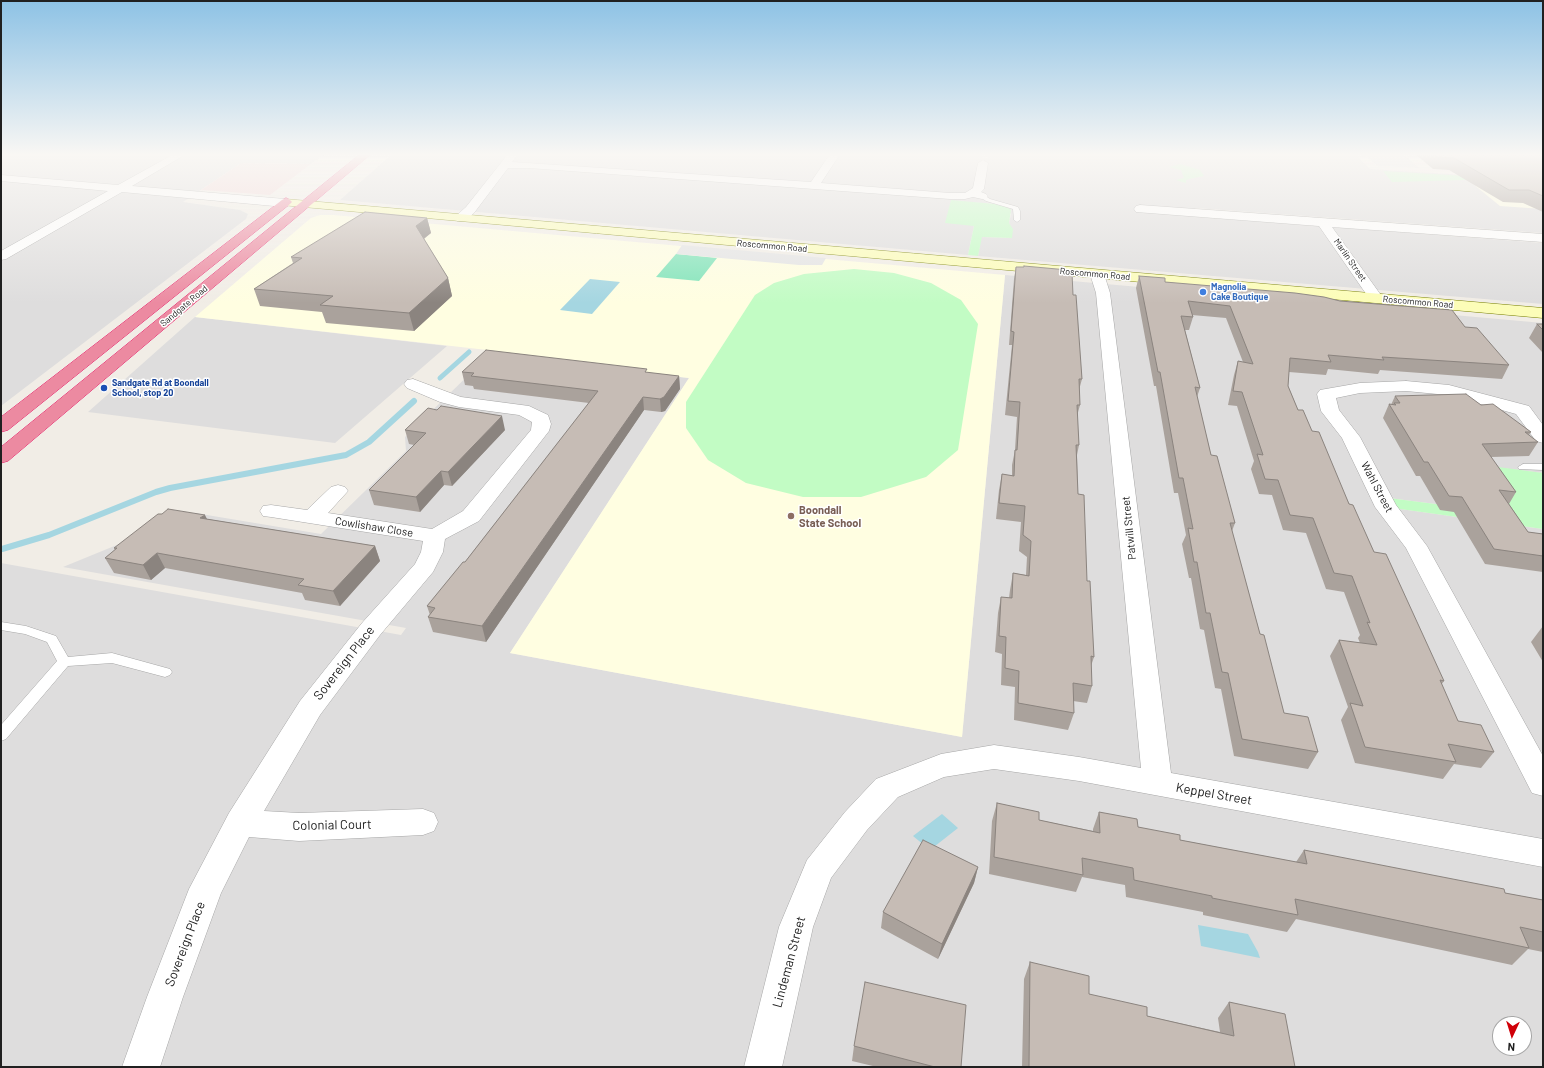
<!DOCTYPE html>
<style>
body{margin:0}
#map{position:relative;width:1544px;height:1068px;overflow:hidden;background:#f1ede6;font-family:Barlow,sans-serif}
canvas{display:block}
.frame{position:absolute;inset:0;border:2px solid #202020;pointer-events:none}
.north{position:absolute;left:1492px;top:1016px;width:40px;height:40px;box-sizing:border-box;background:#fff;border:1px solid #a6a6a6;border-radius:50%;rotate:184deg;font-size:11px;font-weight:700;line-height:16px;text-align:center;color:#202020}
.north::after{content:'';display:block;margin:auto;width:14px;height:18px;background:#d00009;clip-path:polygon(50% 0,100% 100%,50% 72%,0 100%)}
</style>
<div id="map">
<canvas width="1544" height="1068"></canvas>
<div class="frame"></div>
<div class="north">N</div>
</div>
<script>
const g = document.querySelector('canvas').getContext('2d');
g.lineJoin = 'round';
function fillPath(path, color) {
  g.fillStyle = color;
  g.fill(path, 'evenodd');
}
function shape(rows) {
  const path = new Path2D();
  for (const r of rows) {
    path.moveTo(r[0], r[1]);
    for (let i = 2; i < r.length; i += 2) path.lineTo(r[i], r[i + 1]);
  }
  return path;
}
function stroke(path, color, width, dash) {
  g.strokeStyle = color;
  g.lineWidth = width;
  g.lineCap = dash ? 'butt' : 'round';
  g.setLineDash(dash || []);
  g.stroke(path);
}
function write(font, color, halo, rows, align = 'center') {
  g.font = font + ' Barlow,sans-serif';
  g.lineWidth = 3;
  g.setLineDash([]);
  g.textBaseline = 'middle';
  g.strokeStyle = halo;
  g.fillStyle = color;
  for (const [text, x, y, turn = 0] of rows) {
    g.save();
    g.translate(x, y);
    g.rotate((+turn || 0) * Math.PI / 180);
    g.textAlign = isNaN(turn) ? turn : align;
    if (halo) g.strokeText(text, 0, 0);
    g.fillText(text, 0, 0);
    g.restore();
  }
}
fillPath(shape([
 [1,154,325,154,311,164,241,163,183,202,240,210,248,214,246,219,1,406],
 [392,154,982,154,982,157,987,158,988,154,1355,154,1370,169,1543,180,1543,233,1195,208,1199,217,1543,243,1543,304,978,256,981,237,1012,238,1009,223,1011,214,1000,204,995,204,951,201,974,226,968,255,340,200],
 [1005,275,1543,323,1543,473,1468,464,1498,512,1381,497,1386,507,1543,529,1543,1067,1,1067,1,563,401,635,406,628,63,567,195,513,321,534,406,451,405,437,485,359,492,356,689,378,510,653,962,737],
 [1500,1024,1524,1024,1524,1048,1500,1048],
 [195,317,447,346,335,443,88,412]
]), '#dedddd');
fillPath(shape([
 [241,163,311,164,270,195,201,190]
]), '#f2d5d5');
fillPath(shape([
 [1473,184,1543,209,1500,206],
 [320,215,333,215,1005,275,962,737,510,653,689,378,492,356,496,351,195,317,311,218]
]), '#fffee1');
fillPath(shape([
 [1180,164,1200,170,1204,176,1189,179,1186,180,1186,183,1176,180,1184,178,1181,170,1169,167],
 [1383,171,1500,178,1500,179,1392,182],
 [951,200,995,204,1007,207,1011,210,1009,223,1013,229,1012,238,982,237,978,256,968,255,974,226,945,223],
 [854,269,894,273,931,283,961,300,978,324,958,450,926,477,861,497,803,497,746,483,708,460,686,428,686,402,755,295,774,283,804,274],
 [1468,463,1543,473,1543,529,1386,507,1381,497,1497,512]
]), '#c2fcc4');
fillPath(shape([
 [676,254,717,258,699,281,656,277]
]), '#81e4b9');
fillPath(shape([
 [1363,154,1403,154,1419,168,1378,166],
 [682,245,826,258,822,265,799,265,676,254]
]), '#e4e4e4');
fillPath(shape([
 [590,279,620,282,592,314,560,310],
 [942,814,958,828,930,850,913,836],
 [1198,925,1248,934,1258,952,1260,958,1201,946]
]), '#a5d6e1');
stroke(shape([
 [440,378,469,352]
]), '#a5d6e1', 5);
stroke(shape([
 [2,549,49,535,156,492,170,488,346,455,369,442,414,401]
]), '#a5d6e1', 6);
const lane = shape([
 [980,195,984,195,990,199,1018,207,1020,211,1020,220,1017,222,1014,220,1013,209,986,201,980,197,980,195],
 [1523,464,1543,464,1543,470,1519,469,1518,467,1523,464],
 [1,622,26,626,56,636,68,657,112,653,170,669,172,672,170,675,165,677,112,663,68,666,6,739,1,741,1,725,57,661,47,642,25,634,1,630,1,622]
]);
const street = shape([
 [174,154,186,154,132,186,285,199,289,201,291,203,289,205,285,207,122,192,6,259,1,260,1,251,108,191,1,181,1,175,118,185,174,154],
 [508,154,518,154,512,162,811,182,830,154,840,154,821,183,950,193,965,193,973,188,978,163,983,160,988,163,984,189,981,192,986,194,988,196,986,198,982,199,973,197,965,199,950,199,529,168,508,168,474,213,465,221,457,221,455,218,457,215,466,207,508,154],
 [1140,205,1543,234,1543,242,1332,227,1383,298,1381,301,1376,302,1371,301,1319,226,1136,212,1134,209,1136,206,1140,205],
 [1097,270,1102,271,1104,274,1110,293,1171,773,1543,839,1543,867,1079,781,994,769,944,777,898,797,867,830,831,878,813,927,782,1067,744,1067,779,927,807,860,845,812,876,779,941,754,994,745,1079,757,1141,768,1096,293,1090,274,1092,271,1097,270],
 [413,379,461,397,529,406,548,415,551,424,549,431,479,521,445,539,443,552,433,572,380,635,320,715,264,811,299,813,423,809,434,813,438,822,434,831,423,835,299,841,249,837,221,893,183,997,160,1067,122,1067,147,997,189,889,229,813,300,701,362,623,415,564,421,552,423,541,271,517,263,516,260,511,263,506,271,505,307,510,331,487,338,485,345,487,348,491,328,513,432,529,463,511,531,430,532,422,519,415,459,407,440,402,407,388,404,384,407,380,413,379],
 [1406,381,1449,385,1529,406,1543,425,1543,443,1536,441,1516,414,1448,395,1406,391,1360,393,1336,398,1339,410,1360,437,1396,505,1427,546,1543,756,1543,796,1532,793,1406,548,1375,507,1342,438,1321,411,1317,394,1320,390,1360,383,1406,381]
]);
const secondary = shape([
 [285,199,1543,308,1543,318,281,205,279,203,281,201,285,199]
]);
const highway = shape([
 [360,154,371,154,8,461,1,463,1,447,360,154],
 [286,198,290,200,292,202,290,204,8,430,1,432,1,417,282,200,286,198]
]);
stroke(lane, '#a7a7a7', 1);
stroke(street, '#a7a7a7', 1);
stroke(secondary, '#767e00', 1);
stroke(highway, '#e51e6a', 1);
fillPath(lane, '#fff');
fillPath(street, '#fff');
fillPath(secondary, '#fcfdb8');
fillPath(highway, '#ec8aa1');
fillPath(shape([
 [1415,154,1543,154,1543,212,1523,203,1503,202,1449,170,1433,169],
 [427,218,431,233,424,239,448,278,452,296,414,331,326,323,322,312,260,306,254,289,293,263,291,257],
 [1016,267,1068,273,1073,295,1082,379,1079,390,1080,405,1077,416,1079,445,1077,455,1078,494,1094,657,1091,666,1092,686,1087,703,1073,701,1074,713,1068,730,1014,720,1015,687,1001,685,1002,654,995,652,998,613,1001,597,1009,598,1010,590,1013,573,1026,575,1027,557,1019,551,1021,522,996,519,999,490,1002,474,1012,476,1012,465,1015,450,1017,417,1005,415,1012,345,1009,345,1014,279],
 [1139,276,1165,282,1340,301,1465,327,1509,365,1502,379,1380,370,1378,374,1328,369,1326,375,1289,372,1288,386,1298,410,1312,431,1374,552,1444,681,1441,685,1458,721,1494,752,1481,768,1454,764,1443,779,1355,763,1341,720,1348,707,1330,656,1339,640,1360,643,1358,638,1360,635,1344,592,1326,589,1306,533,1283,530,1272,495,1259,494,1251,469,1254,461,1237,406,1228,405,1234,375,1238,361,1243,362,1226,318,1192,315,1193,317,1189,330,1185,330,1200,388,1197,397,1211,455,1235,523,1232,531,1260,634,1284,713,1318,752,1308,769,1234,756,1221,689,1215,688,1204,630,1200,629,1191,578,1189,578,1182,544,1186,535,1178,493,1174,493,1156,386,1154,386,1136,288],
 [1537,324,1543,324,1543,353,1529,338],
 [462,372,647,373,679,376,680,389,665,411,661,412,644,410,486,642,433,632,428,617,430,615,427,606,465,562,589,403,474,389,473,386,465,385],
 [1395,396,1481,405,1531,432,1529,435,1538,442,1529,456,1491,457,1516,492,1509,504,1528,532,1543,534,1543,572,1485,564,1454,512,1440,510,1420,476,1416,476,1383,418,1389,404,1391,405],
 [405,430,505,430,452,486,444,485,420,512,374,505,369,490,414,445,409,444],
 [207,519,375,546,380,561,340,606,305,600,302,593,165,568,151,580,114,573,105,558,115,550,114,548],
 [1543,626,1543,662,1531,642],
 [997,803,1039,820,1093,831,1093,829,1099,812,1138,827,1180,840,1296,862,1304,850,1505,893,1543,900,1543,952,1528,949,1512,965,1296,919,1287,932,1203,915,1203,912,1126,897,1125,885,1082,877,1076,892,989,874,992,821],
 [978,867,974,883,938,959,881,928,883,912],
 [1030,962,1089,994,1147,1016,1220,1032,1218,1018,1229,1002,1295,1067,1022,1067,1024,979],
 [854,1046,961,1067,877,1067,852,1061]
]), '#aaa29c');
fillPath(shape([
 [427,218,431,233,419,242,416,226],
 [448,278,452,296,414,331,409,313],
 [679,376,680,389,665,411,661,412,660,399],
 [643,397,644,410,486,642,482,626],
 [502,416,505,430,452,486,448,472],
 [441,471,444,485,420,512,416,497],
 [205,515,212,529,200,518],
 [375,546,380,561,340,606,333,591],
 [157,553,165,568,151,580,143,565],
 [978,867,974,883,938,959,942,944]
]), '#8b847f');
const building = shape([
 [1434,154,1543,154,1543,196,1529,190,1509,190,1454,158,1438,157,1434,154],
 [365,212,427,218,416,226,448,278,409,313,320,305,333,296,254,289,302,258,291,257,365,212],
 [1024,266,1068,270,1068,273,1072,273,1073,295,1076,295,1082,379,1079,379,1080,405,1077,405,1079,445,1076,445,1078,494,1084,495,1087,581,1090,581,1094,657,1091,656,1092,686,1073,683,1074,713,1018,703,1019,671,1005,668,1006,637,999,636,1001,597,1012,598,1013,573,1029,576,1031,541,1023,535,1025,506,999,503,1002,474,1014,476,1015,450,1017,450,1020,402,1008,401,1014,332,1011,331,1016,267,1024,267,1024,266],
 [1139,276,1165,278,1165,282,1295,293,1324,297,1340,301,1452,310,1465,327,1477,328,1509,365,1382,357,1384,360,1328,355,1331,362,1290,358,1288,386,1298,410,1303,410,1312,431,1319,432,1349,504,1353,505,1374,552,1386,554,1444,681,1440,680,1458,721,1481,725,1494,752,1448,744,1456,762,1365,747,1350,703,1363,706,1339,640,1377,645,1367,622,1370,623,1352,576,1334,573,1313,518,1290,515,1278,480,1265,479,1257,454,1263,455,1242,392,1233,391,1238,361,1253,364,1230,306,1188,301,1193,317,1181,316,1200,388,1195,387,1211,455,1217,456,1235,523,1230,523,1260,634,1264,635,1284,713,1308,717,1318,752,1242,739,1228,673,1222,672,1210,613,1206,613,1197,562,1194,562,1188,528,1193,529,1183,478,1179,478,1160,372,1158,372,1139,276],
 [1537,324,1543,324,1543,330,1537,324],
 [486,350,647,369,645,372,679,376,664,397,660,399,643,397,482,626,428,617,435,608,427,606,463,562,465,562,598,391,471,376,474,373,462,372,486,350],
 [1466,394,1481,405,1493,404,1531,432,1525,432,1538,442,1482,444,1516,492,1499,490,1528,532,1543,534,1543,556,1494,549,1462,497,1449,496,1428,462,1424,462,1389,404,1396,405,1394,403,1400,403,1395,396,1466,394],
 [441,406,502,416,448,472,441,471,416,497,369,490,426,433,405,430,428,408,437,410,441,406],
 [168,509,205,515,200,518,375,546,333,591,298,585,304,579,157,553,143,565,105,558,117,548,114,548,158,514,162,514,168,509],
 [997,803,1039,812,1039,820,1100,833,1099,812,1137,819,1138,827,1180,835,1180,840,1307,864,1304,850,1504,889,1505,893,1543,900,1543,932,1520,927,1529,948,1295,899,1298,915,1212,898,1212,896,1134,880,1133,868,1082,858,1083,875,994,857,997,803],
 [923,840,978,867,942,944,883,912,923,840],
 [1030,962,1089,976,1089,994,1147,1007,1147,1016,1234,1036,1229,1002,1285,1014,1295,1067,1029,1067,1030,962],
 [865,982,966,1005,961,1067,935,1067,854,1046,865,982]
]);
fillPath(building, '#c6bcb5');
stroke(building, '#8b847f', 1);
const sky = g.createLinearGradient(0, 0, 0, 303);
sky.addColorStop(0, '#8dc2e5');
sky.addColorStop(0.51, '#f9f7f4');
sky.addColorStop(1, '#f9f7f400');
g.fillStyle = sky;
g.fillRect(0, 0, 1544, 303);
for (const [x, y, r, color] of [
 [1203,292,4,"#3f7fe0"],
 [104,388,4,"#1a4fb4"],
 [791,516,4,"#8d6e63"]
]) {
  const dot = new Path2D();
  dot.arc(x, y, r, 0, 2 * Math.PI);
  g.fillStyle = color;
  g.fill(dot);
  stroke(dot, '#fff', 1.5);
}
write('9px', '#202020', '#fff', [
 ["Roscommon Road",772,246,5],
 ["Marlin Street",1350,260,55],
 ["Roscommon Road",1095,274,5],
 ["Roscommon Road",1418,302,5],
 ["Sandgate Road",184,306,-40]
]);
write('bold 9px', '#366cbe', '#fff', [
 ["Magnolia",1211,287],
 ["Cake Boutique",1211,297]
], 'left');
write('bold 9px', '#164399', '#fff', [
 ["Sandgate Rd at Boondall",112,383],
 ["School, stop 20",112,393]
], 'left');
write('11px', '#202020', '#fff', [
 ["Wahl Street",1377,487,62],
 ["Cowlishaw Close",374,527,9],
 ["Patwill Street",1129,528,-96]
]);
write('bold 11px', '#785e54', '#fff', [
 ["Boondall",799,510],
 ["State School",799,523]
], 'left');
write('13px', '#202020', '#fff', [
 ["Sovereign Place",344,663,-52],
 ["Keppel Street",1214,794,10],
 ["Colonial Court",332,825,-1],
 ["Sovereign Place",185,944,-69],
 ["Lindeman Street",789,962,-75]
]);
</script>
